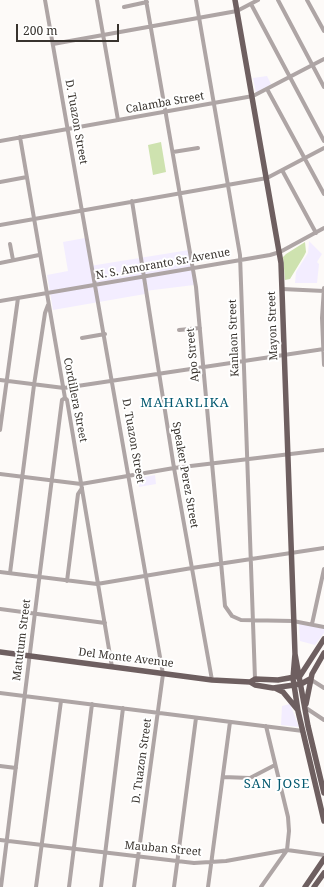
<!DOCTYPE html>
<style>
body{margin:0}
#map{position:relative;width:324px;height:887px;overflow:hidden;background:#fdfaf8;font-family:"Noto Serif",serif}
canvas{display:block}
.scale{position:absolute;left:16px;top:24px;width:103px;height:18px;box-sizing:border-box;border:2px solid #38332e;border-top:0;padding-left:5px;font-size:12px;line-height:14px;white-space:nowrap;color:#38332e;-webkit-text-stroke:3px #fff;paint-order:stroke}
</style>
<div id="map">
<canvas width="324" height="887"></canvas>
<div class="scale">200 m</div>
</div>
<script>
const g = document.querySelector('canvas').getContext('2d');
g.lineJoin = 'round';
function fillPath(path, color) {
  g.fillStyle = color;
  g.fill(path, 'evenodd');
}
function shape(rows) {
  const path = new Path2D();
  for (const r of rows) {
    path.moveTo(r[0], r[1]);
    for (let i = 2; i < r.length; i += 2) path.lineTo(r[i], r[i + 1]);
  }
  return path;
}
function stroke(path, color, width, dash) {
  g.strokeStyle = color;
  g.lineWidth = width;
  g.lineCap = dash ? 'butt' : 'round';
  g.setLineDash(dash || []);
  g.stroke(path);
}
function write(font, color, halo, rows, align = 'center') {
  g.font = font + ' "Noto Serif",serif';
  g.lineWidth = 4;
  g.setLineDash([]);
  g.textBaseline = 'middle';
  g.strokeStyle = halo;
  g.fillStyle = color;
  for (const [text, x, y, turn = 0] of rows) {
    g.save();
    g.translate(x, y);
    g.rotate((+turn || 0) * Math.PI / 180);
    g.textAlign = isNaN(turn) ? turn : align;
    if (halo) g.strokeText(text, 0, 0);
    g.fillText(text, 0, 0);
    g.restore();
  }
}
fillPath(shape([
 [267,76,271,84,256,93,253,78],
 [85,238,90,266,189,250,194,285,145,291,145,294,53,310,47,275,68,271,63,242],
 [309,241,322,254,317,262,319,264,317,283,295,283,296,272,308,253],
 [155,475,156,484,139,487,138,478],
 [299,623,324,629,324,633,315,645,300,641],
 [290,704,299,727,281,725,282,706]
]), '#f3edff');
fillPath(shape([
 [161,142,166,172,153,175,148,145],
 [305,242,306,252,304,256,290,279,285,280,283,257,286,254]
]), '#cee2af');
stroke(shape([
 [45,0,163,674,134,887],
 [97,0,118,120],
 [146,0,196,287,225,606,232,616,241,620,293,621,324,627],
 [196,0,240,255,255,679],
 [278,0,324,87],
 [307,0,324,31],
 [251,4,324,141],
 [124,7,147,2],
 [53,44,237,11,258,0],
 [267,89,324,194],
 [20,137,65,398,67,400,112,667],
 [0,141,253,96,324,59],
 [173,152,198,148],
 [282,170,316,233],
 [0,182,27,177],
 [132,201,174,468,212,680],
 [0,225,267,178,324,148],
 [10,244,13,260],
 [0,263,39,255],
 [324,288,322,318,324,365],
 [282,289,324,291],
 [0,301,270,255,280,252,324,228],
 [179,330,200,328],
 [82,338,105,334],
 [0,380,64,388,324,349],
 [0,430,18,298],
 [0,474,81,484,174,468,324,450],
 [0,572,97,584,192,568,324,548],
 [10,573,34,385,45,313,48,305],
 [67,581,78,494,82,488],
 [0,609,105,623],
 [312,624,324,569],
 [310,679,324,688],
 [0,693,303,731],
 [306,708,324,720],
 [0,766,16,768],
 [223,777,250,778,275,765],
 [0,840,194,863,226,861,287,850,324,855],
 [1,887,39,580,62,400,65,398],
 [36,887,61,701],
 [69,887,92,704],
 [101,887,123,708],
 [174,887,196,718],
 [208,887,230,722],
 [261,887,287,850,289,831,288,817,266,726]
]), '#aea5a5', 4);
stroke(shape([
 [235,0,281,263,295,654,293,678,298,711,324,821],
 [0,652,212,680,250,682,255,685,273,688,301,684,310,679],
 [295,654,308,726,324,793],
 [250,682,255,679,278,680,300,676,324,639],
 [275,688,283,692,297,709],
 [306,704,312,674,324,653],
 [305,887,324,859],
 [314,887,324,873]
]), '#6e5f60', 5.5);
write('11px', '#38332e', '#fff', [
 ["Calamba Street",165,103,-10],
 ["D. Tuazon Street",76,122,80],
 ["N. S. Amoranto Sr. Avenue",163,264,-10],
 ["Mayon Street",273,326,-92],
 ["Kanlaon Street",234,338,-92],
 ["Apo Street",193,355,-95],
 ["Cordillera Street",75,400,79],
 ["D. Tuazon Street",133,441,80],
 ["Speaker Perez Street",185,475,80],
 ["Matutum Street",22,640,-83],
 ["Del Monte Avenue",126,658,7],
 ["D. Tuazon Street",142,761,-82],
 ["Mauban Street",163,849,5]
]);
g.letterSpacing = '1px';
write('13px', '#055a71', '#fff', [
 ["MAHARLIKA",185,403],
 ["SAN JOSE",277,784]
]);
g.letterSpacing = '0px';
</script>
